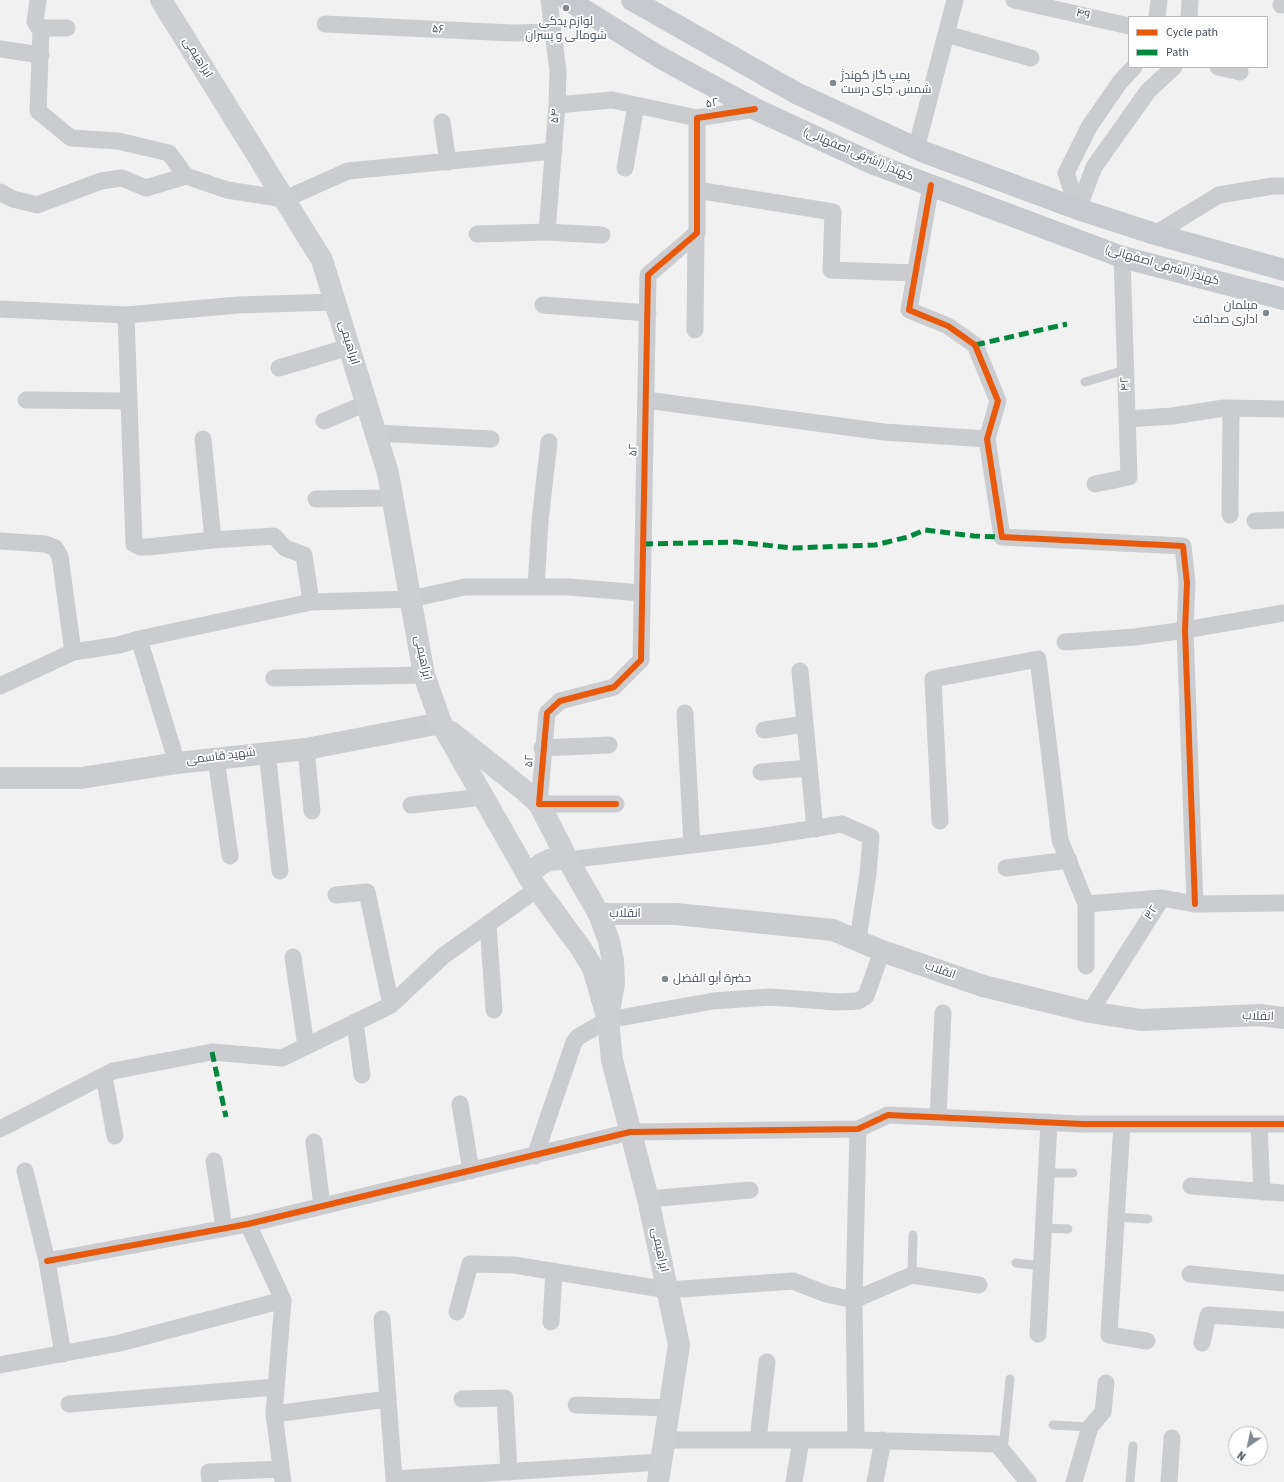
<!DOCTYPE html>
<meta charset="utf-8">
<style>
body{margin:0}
#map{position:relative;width:1284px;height:1482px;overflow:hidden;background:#f1f1f1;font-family:"Source Sans 3",sans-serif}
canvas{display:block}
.legend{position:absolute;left:1128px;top:16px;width:140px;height:52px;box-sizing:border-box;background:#fff;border:1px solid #b6b9be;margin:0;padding:5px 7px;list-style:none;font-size:12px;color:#48515d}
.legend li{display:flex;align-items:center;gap:8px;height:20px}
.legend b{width:20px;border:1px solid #b6b9be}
.north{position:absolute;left:1228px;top:1426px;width:40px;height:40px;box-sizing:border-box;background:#fff;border:1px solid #b6b9be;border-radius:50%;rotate:214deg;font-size:11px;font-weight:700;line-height:16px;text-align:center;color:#48515d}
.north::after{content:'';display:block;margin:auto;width:14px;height:18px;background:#838991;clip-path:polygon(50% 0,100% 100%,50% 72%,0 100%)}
</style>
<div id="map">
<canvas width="1284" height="1482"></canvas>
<ul class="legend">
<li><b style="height:5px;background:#e8590c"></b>Cycle path</li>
<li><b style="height:5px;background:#00873e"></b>Path</li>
</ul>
<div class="north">N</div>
</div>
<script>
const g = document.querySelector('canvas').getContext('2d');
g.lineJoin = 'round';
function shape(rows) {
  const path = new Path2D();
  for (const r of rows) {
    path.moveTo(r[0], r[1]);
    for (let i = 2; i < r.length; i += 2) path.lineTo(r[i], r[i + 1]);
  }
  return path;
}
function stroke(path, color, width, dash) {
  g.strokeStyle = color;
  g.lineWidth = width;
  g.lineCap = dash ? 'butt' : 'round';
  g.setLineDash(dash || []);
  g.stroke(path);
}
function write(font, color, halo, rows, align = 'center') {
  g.font = font + ' "Source Sans 3",Cairo,sans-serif';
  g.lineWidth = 3.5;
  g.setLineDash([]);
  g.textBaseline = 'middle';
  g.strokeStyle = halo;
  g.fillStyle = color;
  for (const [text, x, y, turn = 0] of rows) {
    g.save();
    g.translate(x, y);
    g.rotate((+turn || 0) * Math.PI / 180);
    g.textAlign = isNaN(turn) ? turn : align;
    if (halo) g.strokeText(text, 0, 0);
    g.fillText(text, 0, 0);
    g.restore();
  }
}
stroke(shape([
 [1085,382,1125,370],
 [1047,1173,1073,1173],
 [1116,1217,1148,1219],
 [1044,1228,1068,1229],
 [1016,1263,1042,1266],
 [912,1275,913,1235],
 [1053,1425,1090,1427],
 [1003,1451,1010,1379],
 [1130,1482,1133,1446]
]), '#cacccf', 9);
stroke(shape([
 [38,0,35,22,41,31],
 [1014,0,1129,26],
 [1281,5,1284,0],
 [1157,17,1159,0],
 [1189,17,1190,0],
 [325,24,512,33,552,32],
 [67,28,44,28,41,31,38,111,71,138,118,141,169,153,186,176],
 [946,34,1031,58],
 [0,49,41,55],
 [1218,67,1240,72],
 [557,105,612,100,697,118],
 [442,122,448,162],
 [916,149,955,0],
 [625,168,636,105],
 [931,185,909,310,948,326,975,345,998,401,987,439,1002,537,1183,546,1187,583,1185,630,1195,904],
 [697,190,833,212,831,270,915,273],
 [0,192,13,199,37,205,101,181,122,178,146,188,186,176,227,190,285,199,348,171,554,151],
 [1078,209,1094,167,1148,91,1174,67],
 [1078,209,1066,173,1089,127,1120,82,1134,67],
 [547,232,557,105,558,71,549,0],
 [477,234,547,232,602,235],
 [1155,234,1219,195,1273,186,1284,186],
 [543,305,648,313],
 [0,309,126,315,238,305,335,302],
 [126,315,134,544,140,547,148,547,213,540,274,536,285,548,304,555,311,602],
 [695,330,696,234],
 [279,368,349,347],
 [26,400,128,401],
 [646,400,884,432,987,439],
 [1127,419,1173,416,1224,408,1284,409],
 [324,421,367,403],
 [376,433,491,439],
 [203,439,213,540],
 [1095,484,1129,477,1122,257],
 [316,499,393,498],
 [1230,515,1231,408],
 [1255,521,1284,520],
 [0,541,45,544,55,548,60,556,73,652],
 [536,587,540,521,549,442],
 [139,639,177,763],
 [1065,642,1135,637,1185,630,1284,613],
 [800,671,815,829],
 [274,678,424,675],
 [0,686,73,652,119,645,139,639,311,602,411,599,465,587,569,587,642,593],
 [685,713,692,845],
 [764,730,805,724],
 [542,748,609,745],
 [306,749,312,811],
 [267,751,280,871],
 [216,759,230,856],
 [761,772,809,768],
 [616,804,539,804,547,713,560,701,614,687,641,660,648,275,697,233,697,118,755,109],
 [411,805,484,797],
 [940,821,933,679,1038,659,1060,840,1086,904,1162,898],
 [568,860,766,836,842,824,871,837,868,874,858,939],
 [1006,868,1069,860],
 [336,895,367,892,391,1005],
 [488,924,494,1010],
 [293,957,306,1046],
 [1086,966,1086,904],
 [1090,1012,1162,898,1195,904,1284,903],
 [355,1022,362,1075],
 [104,1076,115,1136],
 [460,1104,471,1171],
 [938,1117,943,1013],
 [1122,1124,1109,1335,1147,1341],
 [1259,1124,1262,1192],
 [0,1129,113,1071,212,1052,282,1058,391,1005,443,956,537,889],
 [314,1142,322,1206],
 [535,1156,574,1042,578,1037,608,1020,713,1001,770,997,838,1002,858,1001,866,996,882,951],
 [214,1161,224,1228],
 [25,1171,47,1261,63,1354],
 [1191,1186,1284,1193],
 [648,1199,750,1190],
 [248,1224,283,1300,274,1414,283,1482],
 [47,1261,248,1224,630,1132,858,1129,888,1115,1082,1124,1284,1124],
 [1190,1274,1284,1283],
 [457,1312,470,1264,514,1265,668,1290,793,1281,826,1294,854,1300,912,1275,979,1285],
 [382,1319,394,1479,661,1462],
 [551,1322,554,1271],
 [1038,1334,1049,1122],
 [1202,1343,1208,1315,1284,1320],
 [0,1365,120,1343,283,1300],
 [462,1399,505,1398,509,1472],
 [69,1404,276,1387],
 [576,1405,669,1408],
 [274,1414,388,1399],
 [664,1440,856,1440,997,1444,1028,1482],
 [758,1440,767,1362],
 [856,1440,854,1300,858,1129],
 [210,1482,209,1472,281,1469],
 [794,1482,801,1440],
 [875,1482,883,1440],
 [1074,1482,1090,1427,1103,1412,1106,1383],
 [1169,1482,1172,1438]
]), '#cacccf', 17);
stroke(shape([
 [0,778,81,778,177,763,306,749,441,723],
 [599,914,676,914,833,930,882,951,983,986,1090,1012,1141,1020,1260,1015,1284,1018]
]), '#cacccf', 22);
stroke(shape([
 [161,0,322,260,388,473,424,675,441,723,530,879,580,947,593,968,608,1020,612,1060,648,1199,679,1345,658,1482],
 [451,732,525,791,539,804,568,860,599,914,609,941,613,961,614,983,609,1012],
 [530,879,534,870,541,864,549,860,559,859,568,860]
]), '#ccced1', 22);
stroke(shape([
 [568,0,661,58,755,109,874,164,1122,257,1284,299],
 [632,0,796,93,924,152,1078,209,1155,234,1284,270]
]), '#c6c9cd', 22);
stroke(shape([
 [975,345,1067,324],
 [643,544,736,542,793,548,875,545,908,537,925,530,974,536,1002,537],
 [212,1052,226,1117]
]), '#00873e', 5, [10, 5]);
stroke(shape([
 [931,185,909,310,948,326,975,345,998,401,987,439,1002,537,1183,546,1187,583,1185,630,1195,904],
 [616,804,539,804,547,713,560,701,614,687,641,660,648,275,697,233,697,118,755,109],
 [47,1261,248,1224,630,1132,858,1129,888,1115,1082,1124,1284,1124]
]), '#e8590c', 6);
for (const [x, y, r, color] of [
 [566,8,4,"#838991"],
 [833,83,4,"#838991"],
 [1266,313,4,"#838991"],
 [665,979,4,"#838991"]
]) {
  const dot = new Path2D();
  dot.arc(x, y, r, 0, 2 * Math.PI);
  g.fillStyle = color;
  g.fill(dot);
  stroke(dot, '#fff', 1.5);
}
write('12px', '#48515d', '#fff', [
 ["۴۹",1083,15,13],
 ["۵۶",438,30,3],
 ["ابراهیمی",197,58,58],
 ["۵۲",712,104,-8],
 ["۵۴",556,116,-86],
 ["کهندژ (اشرفی اصفهانی)",858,155,23],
 ["کهندژ (اشرفی اصفهانی)",1162,266,16],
 ["ابراهیمی",348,343,73],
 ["۴۲",1126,384,-92],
 ["۵۲",634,450,-89],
 ["ابراهیمی",422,658,78],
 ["شهید قاسمی",221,757,-7],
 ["۵۲",530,761,-87],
 ["۳۲",1152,913,-57],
 ["انقلاب",625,914],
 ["انقلاب",940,971,19],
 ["انقلاب",1258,1017,2],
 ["ابراهیمی",659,1250,78]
]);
write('12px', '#48515d', '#fff', [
 ["لوازم یدکی",566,22,"center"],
 ["شومالی و پسران",566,36,"center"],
 ["پمپ گاز کهندژ",841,76],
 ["شمس. جای درست",841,90],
 ["مبلمان",1258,306,"right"],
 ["اداری صداقت",1258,320,"right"],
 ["حضرة أبو الفضل",673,979]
], 'left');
</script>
